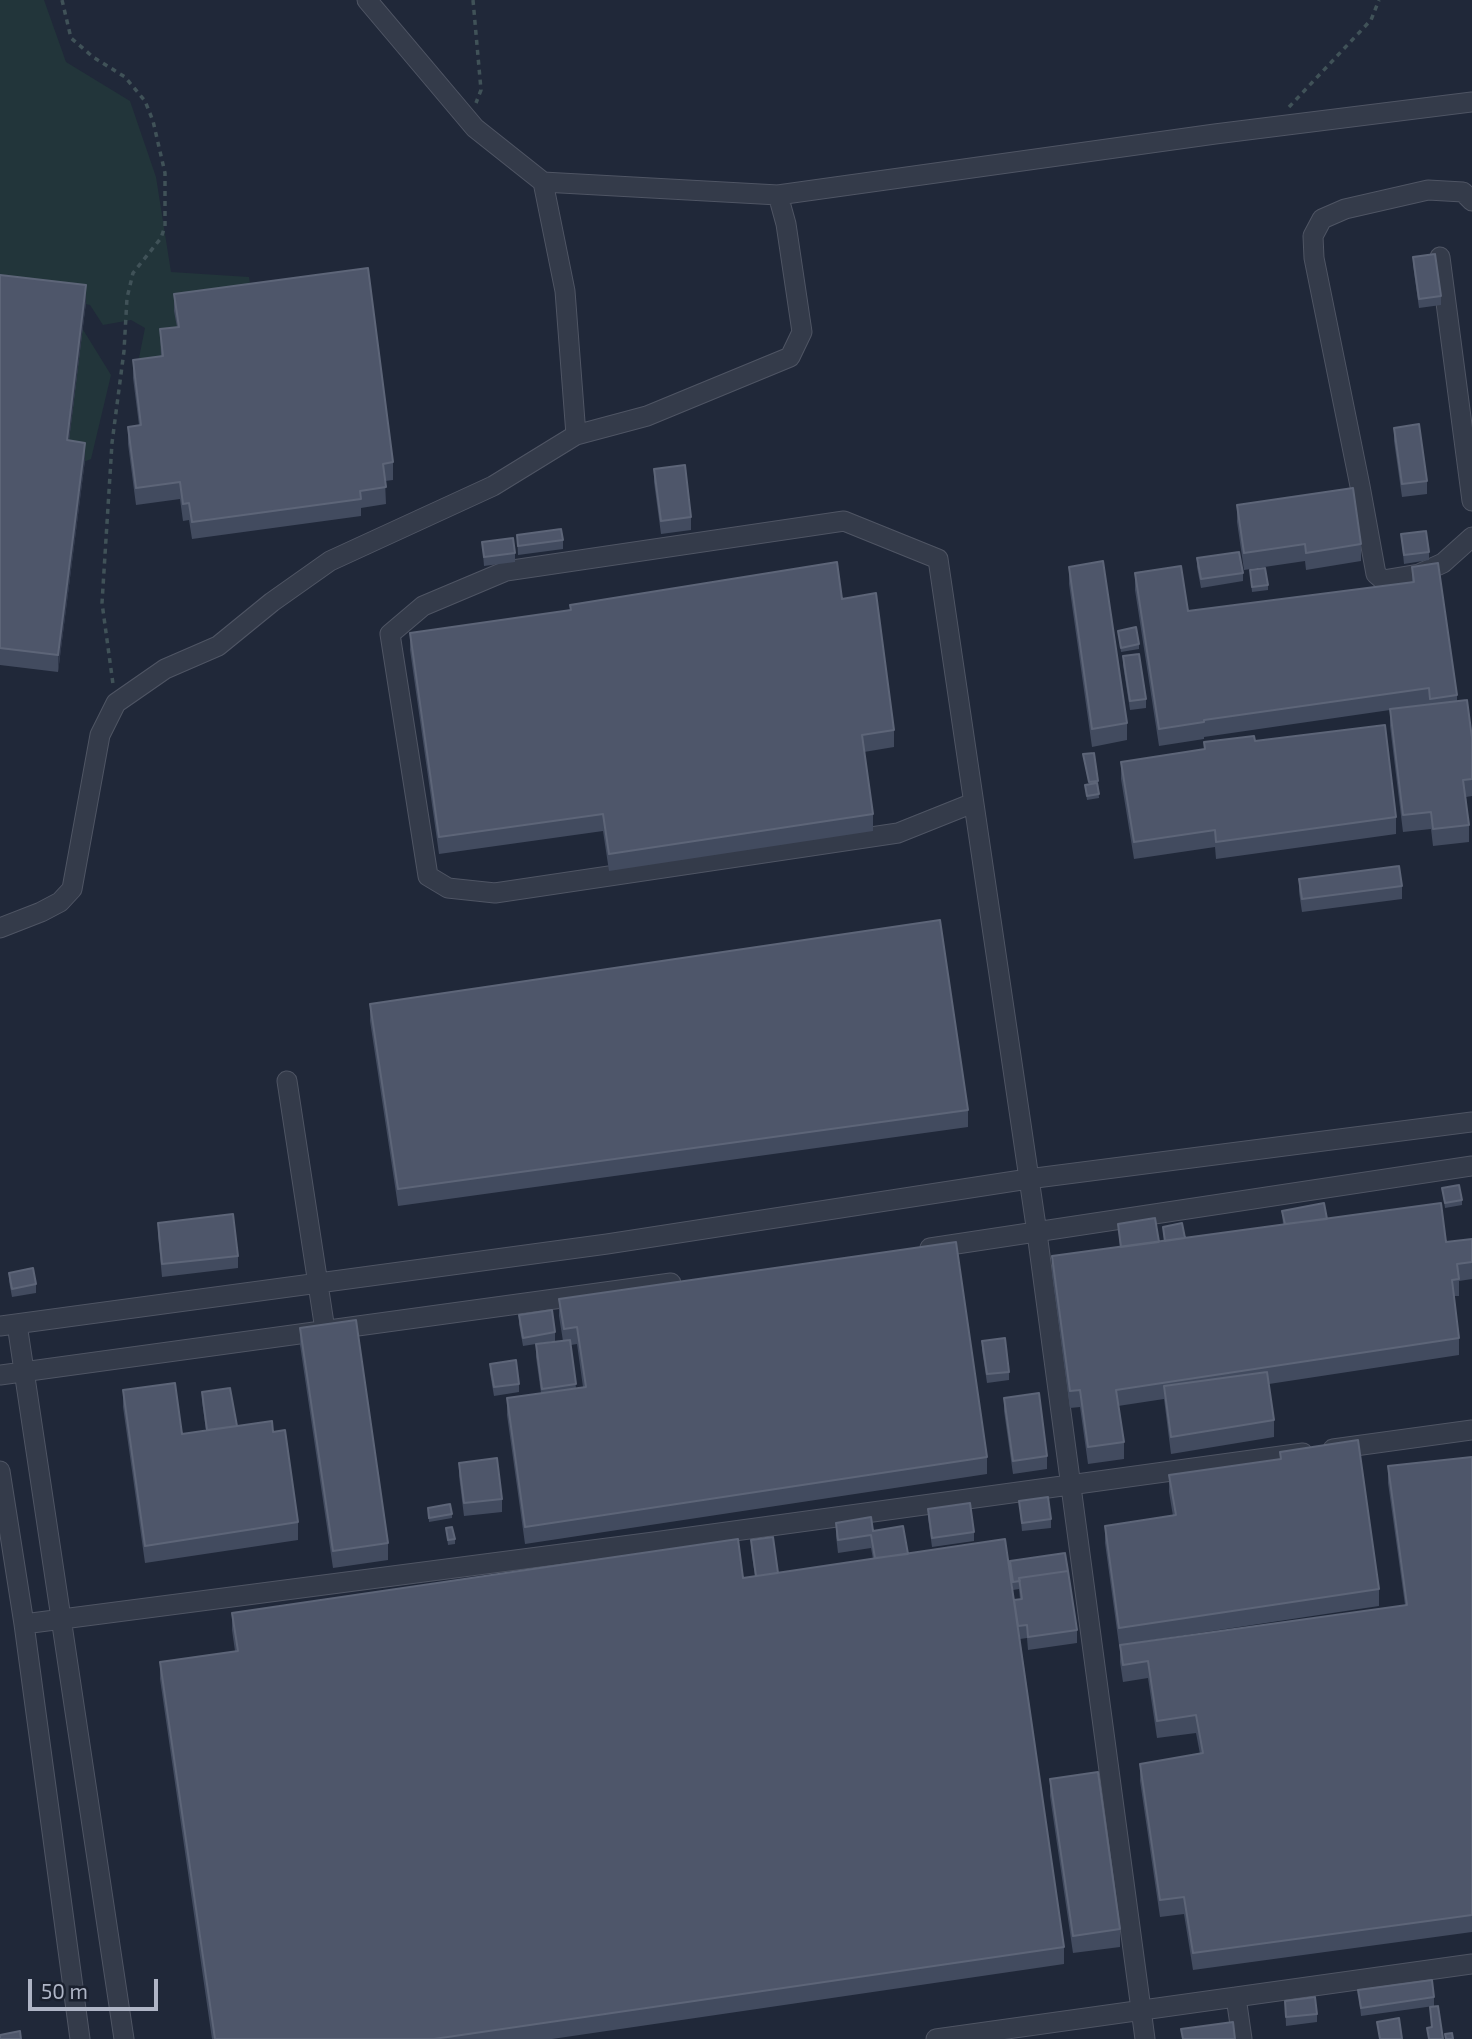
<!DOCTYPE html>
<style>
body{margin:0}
#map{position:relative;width:1472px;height:2039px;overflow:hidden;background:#202839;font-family:"Exo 2",sans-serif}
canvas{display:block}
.scale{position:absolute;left:28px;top:1979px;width:130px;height:32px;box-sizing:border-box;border:4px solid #afb5c6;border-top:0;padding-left:9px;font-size:21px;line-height:24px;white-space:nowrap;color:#afb5c6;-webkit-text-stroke:5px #1a202e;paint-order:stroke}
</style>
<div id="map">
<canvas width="1472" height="2039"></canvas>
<div class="scale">50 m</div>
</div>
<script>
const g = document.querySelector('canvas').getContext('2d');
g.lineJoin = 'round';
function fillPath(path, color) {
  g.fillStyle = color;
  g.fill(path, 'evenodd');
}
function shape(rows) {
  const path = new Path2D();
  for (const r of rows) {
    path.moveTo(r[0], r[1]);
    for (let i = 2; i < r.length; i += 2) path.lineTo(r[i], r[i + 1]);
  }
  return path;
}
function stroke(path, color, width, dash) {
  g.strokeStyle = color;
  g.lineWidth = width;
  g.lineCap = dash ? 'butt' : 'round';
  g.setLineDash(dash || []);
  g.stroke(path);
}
fillPath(shape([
 [0,0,44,0,66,62,130,101,156,177,171,272,249,277,255,319,148,371,139,358,145,328,131,320,103,325,90,305,77,302,74,315,111,375,91,459,0,495]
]), '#22353a');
const minor = shape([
 [367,0,475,128,543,182,778,195,1215,134,1472,102],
 [543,182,565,291,576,435],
 [1472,201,1463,192,1428,190,1345,209,1322,219,1313,236,1314,258,1360,486,1376,574,1383,580,1419,574,1443,563,1472,537],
 [1440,257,1472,501],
 [973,803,898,833,495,893,448,888,428,876,390,634,423,606,506,571,844,521,938,559,1037,1233,1145,2039],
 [0,928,41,912,60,902,72,889,100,735,116,703,165,669,218,646,272,602,330,561,493,486,576,435,647,416,790,357,802,332,786,224,778,195],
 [287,1081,325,1330],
 [930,1248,1472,1166],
 [17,1324,124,2039],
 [0,1326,607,1244,1028,1179,1472,1122],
 [0,1375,671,1283],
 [1333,1449,1472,1430],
 [0,1471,24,1624,80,2039],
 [24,1624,654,1542,1303,1453],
 [1236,1997,1242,2039],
 [936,2039,1472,1964]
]);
stroke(minor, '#4f5564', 21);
stroke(shape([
 [62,0,71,38,93,57,125,77,145,101,153,121,165,173,165,226,161,238,133,273,127,298,124,351,112,443,102,603,113,684],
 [473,0,481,90,476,103],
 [1289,107,1371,20,1379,0]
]), '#405258', 3.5, [5, 5]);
stroke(minor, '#343b4a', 19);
fillPath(shape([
 [1413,257,1441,296,1441,305,1419,308,1413,265],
 [0,275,86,302,69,440,85,460,58,672,0,665],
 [174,294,393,462,393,480,385,481,386,504,361,508,361,516,192,539,189,520,183,521,180,499,136,505,128,444,128,427,139,425,133,378,133,360,161,357,160,329,177,327,174,311],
 [1394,428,1427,481,1427,494,1402,497,1394,441],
 [654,469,691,517,691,530,661,534,654,482],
 [1237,505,1361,544,1361,561,1306,570,1305,561,1244,570,1237,522],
 [1401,534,1429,552,1429,560,1404,564],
 [517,535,563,540,563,549,518,555],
 [482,542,515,553,515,562,484,566],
 [1197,558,1243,573,1243,581,1201,588,1197,567],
 [1069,567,1127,723,1127,740,1092,747,1069,584],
 [1412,567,1457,695,1457,701,1472,738,1472,796,1466,797,1469,825,1469,842,1433,846,1431,829,1403,832,1390,726,1390,710,1204,737,1204,739,1159,746,1135,590,1135,573,1188,611,1412,582],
 [1250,570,1268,585,1268,590,1252,592],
 [842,599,894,730,894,747,864,752,873,814,873,831,609,871,603,831,439,854,410,650,410,633,570,610,570,605],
 [1118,631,1139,644,1139,649,1121,652],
 [1123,656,1146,699,1146,708,1130,710,1123,665],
 [1255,741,1396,817,1396,834,1216,859,1215,847,1134,859,1121,779,1121,762,1204,749,1204,742],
 [1083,754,1098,781,1099,798,1087,800,1085,785,1089,784],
 [1299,879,1402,886,1402,899,1302,912,1299,892],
 [370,1004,968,1110,968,1127,398,1206,370,1021],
 [1442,1188,1462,1200,1462,1205,1445,1208],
 [1282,1211,1327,1219,1446,1242,1472,1239,1472,1279,1459,1281,1459,1296,1454,1296,1459,1338,1459,1355,1269,1384,1274,1420,1274,1437,1171,1454,1164,1399,1118,1406,1124,1442,1124,1459,1088,1464,1080,1407,1070,1408,1052,1273,1052,1256,1120,1247,1118,1224,1159,1242,1164,1241,1163,1227,1185,1238,1283,1225],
 [158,1223,238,1256,238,1268,162,1277,158,1235],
 [9,1273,36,1284,36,1293,12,1297,9,1281],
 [559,1299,987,1457,987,1474,525,1544,507,1415,507,1398,541,1393,536,1357,536,1344,563,1341,559,1316],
 [577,1344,583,1387,576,1388,571,1345],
 [519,1315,555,1332,555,1341,523,1346,519,1324],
 [300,1328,388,1543,388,1560,333,1568,300,1345],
 [982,1341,1009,1372,1009,1380,987,1383,982,1350],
 [490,1364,519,1384,519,1392,494,1396,490,1373],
 [123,1390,182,1434,206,1430,202,1401,202,1392,237,1426,273,1432,298,1522,298,1540,145,1563,123,1407],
 [1004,1398,1047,1456,1047,1469,1013,1474,1004,1411],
 [1280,1452,1379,1589,1379,1606,1119,1645,1105,1543,1105,1526,1173,1516,1169,1492,1169,1475,1280,1459],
 [1472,1457,1472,1932,1193,1970,1184,1914,1160,1917,1140,1781,1140,1764,1200,1754,1196,1733,1157,1738,1148,1678,1123,1682,1120,1662,1120,1645,1405,1605,1388,1483,1388,1466],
 [459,1463,502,1499,502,1512,464,1516,459,1476],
 [1019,1501,1051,1519,1051,1528,1022,1531],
 [428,1508,452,1514,452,1518,429,1522],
 [928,1509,974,1532,974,1541,932,1547,928,1518],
 [836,1523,873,1531,908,1554,1014,1600,1020,1599,1019,1589,1013,1590,1010,1570,1010,1561,1077,1630,1077,1643,1028,1650,1027,1638,1020,1639,1064,1947,1064,1964,552,2039,212,2039,160,1679,160,1662,235,1651,232,1630,232,1613,743,1578,755,1576,751,1549,751,1540,778,1573,873,1559,871,1548,838,1553,836,1536],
 [446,1528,455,1539,455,1544,448,1545],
 [1050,1779,1120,1929,1120,1947,1073,1953,1050,1796],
 [1358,1990,1434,1997,1434,2006,1361,2016],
 [1285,2001,1317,2014,1317,2022,1286,2026]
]), '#424b5f');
fillPath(shape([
 [86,285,86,302,67,457,67,440],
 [85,443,85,460,58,672,58,655]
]), '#30384b');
const building = shape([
 [1435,254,1441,296,1419,299,1413,257,1435,254],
 [368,268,393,462,383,464,386,487,360,491,361,499,192,522,189,503,183,504,180,482,136,488,128,427,141,425,133,360,163,356,160,329,179,327,174,294,368,268],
 [0,275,86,285,67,440,85,443,58,655,0,648,0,275],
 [1419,424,1427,481,1402,484,1394,428,1419,424],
 [685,465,691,517,661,521,654,469,685,465],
 [1353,488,1361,544,1306,553,1305,544,1244,553,1237,505,1353,488],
 [561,529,563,540,518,546,517,535,561,529],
 [1426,531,1429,552,1404,555,1401,534,1426,531],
 [513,538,515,553,484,557,482,542,513,538],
 [1239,552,1243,573,1201,579,1197,558,1239,552],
 [1103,561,1127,723,1092,729,1069,567,1103,561],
 [837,562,842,599,876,593,894,730,862,735,873,814,609,854,603,814,439,837,410,633,571,610,570,605,837,562],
 [1438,563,1457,695,1430,699,1429,688,1204,720,1204,722,1159,729,1135,573,1181,566,1188,611,1414,582,1412,567,1438,563],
 [1265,568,1268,585,1252,587,1250,570,1265,568],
 [1136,627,1139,644,1121,648,1118,631,1136,627],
 [1139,654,1146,699,1130,701,1123,656,1139,654],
 [1467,700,1472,738,1472,779,1463,780,1469,825,1433,829,1431,812,1403,815,1390,709,1467,700],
 [1385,725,1396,817,1216,842,1215,830,1134,842,1121,762,1205,749,1204,742,1254,736,1255,741,1385,725],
 [1094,753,1098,781,1089,782,1083,754,1094,753],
 [1097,783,1099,794,1087,796,1085,785,1097,783],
 [1399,866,1402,886,1302,899,1299,879,1399,866],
 [940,920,968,1110,398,1189,370,1004,940,920],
 [1459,1185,1462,1200,1445,1203,1442,1188,1459,1185],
 [1324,1203,1327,1219,1285,1224,1282,1211,1324,1203],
 [1441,1203,1446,1242,1472,1239,1472,1262,1457,1264,1459,1279,1452,1280,1459,1338,1116,1390,1124,1442,1088,1447,1080,1390,1070,1391,1052,1256,1441,1203],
 [233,1214,238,1256,162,1264,158,1223,233,1214],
 [1155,1218,1159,1242,1121,1247,1118,1224,1155,1218],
 [1182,1223,1185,1238,1165,1241,1163,1227,1182,1223],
 [956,1242,987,1457,525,1527,507,1398,586,1387,577,1327,564,1329,559,1299,956,1242],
 [33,1268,36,1284,12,1289,9,1273,33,1268],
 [552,1310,555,1332,523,1338,519,1315,552,1310],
 [356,1320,388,1543,333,1551,300,1328,356,1320],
 [1005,1338,1009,1372,987,1374,982,1341,1005,1338],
 [570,1340,576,1384,542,1389,536,1344,570,1340],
 [516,1360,519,1384,494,1387,490,1364,516,1360],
 [1267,1372,1274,1420,1171,1437,1164,1386,1267,1372],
 [175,1383,182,1434,272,1421,273,1432,285,1430,298,1522,145,1546,123,1390,175,1383],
 [230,1388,237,1426,207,1430,202,1392,230,1388],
 [1039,1393,1047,1456,1013,1461,1004,1398,1039,1393],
 [1358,1440,1379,1589,1119,1628,1105,1526,1176,1515,1169,1475,1281,1459,1280,1452,1358,1440],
 [1472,1457,1472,1915,1193,1953,1184,1897,1160,1900,1140,1764,1203,1753,1196,1715,1157,1721,1148,1661,1123,1665,1120,1645,1407,1605,1388,1466,1472,1457],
 [497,1458,502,1499,464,1503,459,1463,497,1458],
 [1048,1497,1051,1519,1022,1523,1019,1501,1048,1497],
 [970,1503,974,1532,932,1538,928,1509,970,1503],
 [450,1504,452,1514,429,1518,428,1508,450,1504],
 [871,1517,873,1531,903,1526,908,1554,875,1558,871,1535,838,1540,836,1523,871,1517],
 [452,1527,455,1539,448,1540,446,1528,452,1527],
 [773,1537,778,1573,756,1576,751,1540,773,1537],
 [738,1539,743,1578,1005,1539,1064,1947,434,2039,215,2039,160,1662,238,1651,232,1613,738,1539],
 [1065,1553,1068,1571,1019,1578,1020,1581,1013,1582,1010,1561,1065,1553],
 [1068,1571,1077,1630,1028,1637,1027,1625,1018,1626,1014,1600,1022,1599,1019,1578,1068,1571],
 [1098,1772,1120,1929,1073,1936,1050,1779,1098,1772],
 [1432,1980,1434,1997,1361,2008,1358,1990,1432,1980],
 [1315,1997,1317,2014,1286,2017,1285,2001,1315,1997],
 [1438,2006,1443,2039,1429,2039,1427,2028,1432,2027,1430,2007,1438,2006],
 [1399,2018,1402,2039,1380,2039,1377,2022,1399,2018],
 [1233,2022,1235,2039,1183,2039,1181,2029,1233,2022],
 [20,2031,21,2039,0,2039,0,2035,20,2031],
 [1452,2033,1453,2039,1446,2039,1445,2034,1452,2033]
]);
fillPath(building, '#4e566a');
stroke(building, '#5d6578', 2);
</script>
